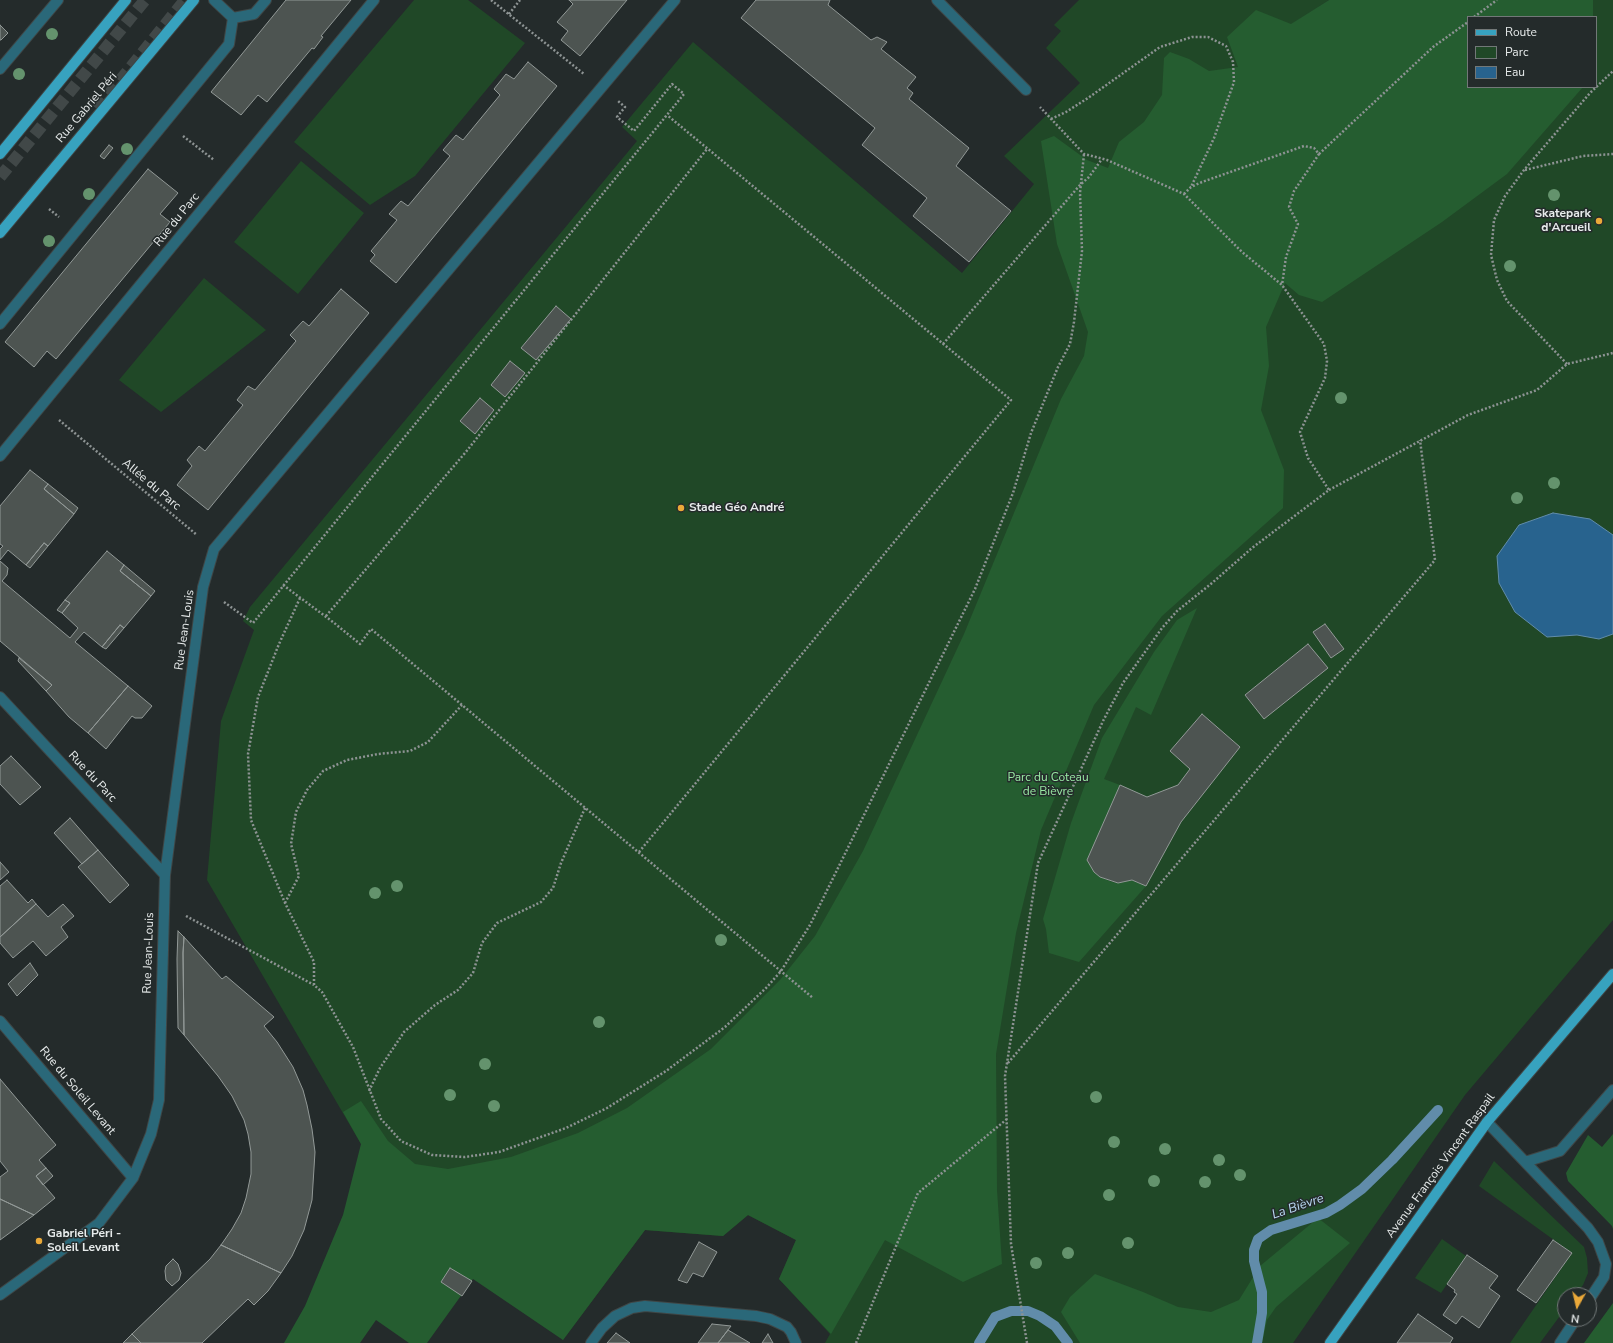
<!DOCTYPE html>
<meta charset="utf-8">
<style>
body{margin:0}
#map{position:relative;width:1613px;height:1343px;overflow:hidden;background:#242b2b;font-family:"Nunito Sans",sans-serif}
canvas{display:block}
.legend{position:absolute;left:1467px;top:16px;width:130px;height:72px;box-sizing:border-box;background:#242b2b;border:1px solid #727878;margin:0;padding:5px 7px;list-style:none;font-size:12px;color:#e7ebeb}
.legend li{display:flex;align-items:center;gap:8px;height:20px}
.legend b{width:20px;border:1px solid #727878}
.north{position:absolute;left:1557px;top:1287px;width:40px;height:40px;box-sizing:border-box;background:#242b2b;border:1px solid #727878;border-radius:50%;rotate:188deg;font-size:11px;font-weight:700;line-height:16px;text-align:center;color:#e7ebeb}
.north::after{content:'';display:block;margin:auto;width:14px;height:18px;background:#eba939;clip-path:polygon(50% 0,100% 100%,50% 72%,0 100%)}
</style>
<div id="map">
<canvas width="1613" height="1343"></canvas>
<ul class="legend">
<li><b style="height:5px;background:#37a2bf"></b>Route</li>
<li><b style="height:11px;background:#204827"></b>Parc</li>
<li><b style="height:11px;background:#28638e"></b>Eau</li>
</ul>
<div class="north">N</div>
</div>
<script>
const g = document.querySelector('canvas').getContext('2d');
g.lineJoin = 'round';
function fillPath(path, color) {
  g.fillStyle = color;
  g.fill(path, 'evenodd');
}
function shape(rows) {
  const path = new Path2D();
  for (const r of rows) {
    path.moveTo(r[0], r[1]);
    for (let i = 2; i < r.length; i += 2) path.lineTo(r[i], r[i + 1]);
  }
  return path;
}
function stroke(path, color, width, dash) {
  g.strokeStyle = color;
  g.lineWidth = width;
  g.lineCap = dash ? 'butt' : 'round';
  g.setLineDash(dash || []);
  g.stroke(path);
}
function write(font, color, halo, rows, align = 'center') {
  g.font = font + ' "Nunito Sans",sans-serif';
  g.lineWidth = 3;
  g.setLineDash([]);
  g.textBaseline = 'middle';
  g.strokeStyle = halo;
  g.fillStyle = color;
  for (const [text, x, y, turn = 0] of rows) {
    g.save();
    g.translate(x, y);
    g.rotate((+turn || 0) * Math.PI / 180);
    g.textAlign = isNaN(turn) ? turn : align;
    if (halo) g.strokeText(text, 0, 0);
    g.fillText(text, 0, 0);
    g.restore();
  }
}
fillPath(shape([
 [414,0,468,0,525,43,415,176,370,205,294,142],
 [1079,0,1329,0,1292,24,1410,0,1613,0,1613,920,1465,1095,1293,1343,825,1343,830,1334,779,1279,796,1240,748,1215,723,1236,645,1230,563,1340,361,1144,207,880,221,721,254,630,243,621,250,607,637,141,622,127,693,42,962,273,1034,184,1004,156,1080,83,1046,48,1061,31,1054,25],
 [1468,17,1596,17,1596,87,1468,87],
 [301,161,364,213,298,294,234,242],
 [204,278,266,330,161,412,119,380],
 [1494,1161,1584,1247,1587,1258,1588,1273,1583,1285,1575,1295,1565,1295,1565,1309,1540,1343,1510,1343,1572,1253,1479,1186],
 [1442,1239,1466,1256,1441,1293,1415,1278]
]), '#204827');
fillPath(shape([
 [1329,0,1593,0,1593,17,1468,17,1468,87,1583,87,1507,174,1442,222,1322,302,1299,295,1285,283,1266,327,1269,366,1261,410,1284,470,1283,508,1162,616,1094,705,1041,830,1016,933,996,1054,997,1190,1002,1264,963,1282,885,1240,831,1334,779,1279,796,1240,748,1215,723,1236,645,1230,563,1340,473,1279,427,1343,409,1343,376,1320,360,1343,284,1343,305,1306,343,1215,361,1144,343,1112,361,1101,388,1141,415,1164,448,1169,511,1157,578,1133,627,1108,711,1049,780,980,815,936,863,851,964,634,1061,399,1084,356,1088,332,1057,244,1041,141,1054,136,1087,160,1108,168,1119,142,1144,122,1162,95,1164,58,1170,52,1189,59,1209,71,1238,67,1227,37,1256,10,1291,24],
 [1197,608,1151,715,1136,707,1104,779,1120,785,1094,872,1100,877,1112,882,1118,883,1132,880,1146,886,1079,962,1049,953,1046,929,1043,919,1071,823,1102,738,1154,652,1177,620],
 [1613,1134,1613,1229,1612,1226,1568,1181,1566,1173,1588,1135,1602,1147],
 [1318,1218,1350,1243,1276,1307,1267,1320,1262,1343,1080,1343,1061,1312,1070,1297,1095,1274,1143,1292,1178,1307,1211,1312,1239,1300,1260,1266],
 [1613,1303,1613,1343,1584,1343]
]), '#255d30');
const water = shape([
 [1553,513,1590,519,1613,535,1613,634,1599,639,1577,635,1547,637,1515,612,1499,583,1497,556,1519,525,1553,513]
]);
fillPath(water, '#28638e');
stroke(water, '#618caa', 1);
stroke(shape([
 [979,1343,995,1317,1011,1311,1028,1311,1040,1316,1055,1326,1068,1343],
 [1257,1343,1262,1313,1262,1292,1254,1261,1254,1250,1258,1239,1271,1230,1326,1213,1340,1205,1362,1189,1392,1160,1438,1110]
]), '#618caa', 10);
const building = shape([
 [286,0,351,0,321,36,323,37,314,49,312,48,267,102,258,95,241,115,211,92,286,0],
 [569,0,627,0,580,56,561,40,568,31,557,22,573,4,569,0],
 [756,0,830,0,828,5,871,40,877,37,887,42,881,49,916,77,907,88,913,93,909,99,969,148,956,166,1011,211,969,262,913,216,927,198,862,145,875,128,741,18,756,0],
 [0,25,8,33,1,40,0,40,0,25],
 [528,62,557,86,396,283,370,261,375,255,371,251,397,220,389,214,401,201,408,206,450,156,443,150,456,135,463,140,500,95,494,89,506,74,514,79,528,62],
 [109,145,113,148,104,159,100,156,109,145],
 [148,169,178,193,160,214,170,222,56,359,47,351,34,367,5,342,148,169],
 [341,289,369,313,208,510,177,485,192,466,187,460,199,446,205,451,243,405,237,400,248,386,255,390,296,341,290,335,303,321,309,326,341,289],
 [556,306,571,319,536,360,521,348,556,306],
 [510,361,525,373,505,397,491,385,510,361],
 [480,398,494,410,475,434,460,421,480,398],
 [30,470,48,484,44,489,74,514,48,546,44,543,26,565,8,550,0,560,0,549,3,546,0,544,0,506,30,470],
 [48,484,78,508,74,514,44,489,48,484],
 [44,543,48,546,30,568,26,565,44,543],
 [107,551,124,565,120,571,151,596,124,628,120,625,102,647,84,632,75,642,128,686,88,733,69,717,46,691,52,685,0,641,0,561,8,568,7,575,2,581,70,638,78,628,62,613,70,603,65,600,107,551],
 [124,565,155,591,151,596,120,571,124,565],
 [65,600,70,603,62,613,57,610,65,600],
 [1325,624,1344,649,1331,658,1313,632,1325,624],
 [120,625,124,628,106,649,102,647,120,625],
 [1308,644,1328,668,1264,719,1245,695,1308,644],
 [19,658,52,685,46,691,18,661,19,658],
 [128,686,152,706,142,718,135,718,132,716,106,749,88,733,128,686],
 [1202,714,1240,747,1181,822,1146,886,1132,880,1118,883,1100,877,1094,872,1087,860,1120,785,1147,797,1178,785,1190,769,1170,751,1202,714],
 [11,756,41,787,20,805,0,784,0,766,11,756],
 [70,818,98,850,82,864,54,833,70,818],
 [98,850,129,885,110,903,78,867,98,850],
 [0,862,9,872,0,880,0,862],
 [7,880,28,903,32,899,36,904,0,937,0,886,7,880],
 [36,904,48,917,63,904,74,916,61,927,68,937,46,956,33,941,13,958,0,943,0,937,36,904],
 [178,931,184,937,183,953,184,1035,178,1028,177,959,178,931],
 [184,937,222,979,226,976,274,1017,264,1026,277,1042,293,1067,303,1090,307,1105,312,1129,315,1152,312,1200,304,1230,292,1256,281,1273,221,1245,232,1229,241,1213,246,1198,251,1174,251,1152,248,1134,244,1120,232,1096,218,1076,184,1035,183,953,184,937],
 [30,963,38,975,17,996,8,984,30,963],
 [0,1079,56,1145,39,1160,46,1168,36,1176,55,1198,34,1215,0,1199,0,1177,8,1171,0,1161,0,1079],
 [46,1168,53,1176,43,1185,36,1176,46,1168],
 [0,1199,34,1215,0,1240,0,1199],
 [1553,1240,1572,1253,1536,1303,1517,1290,1553,1240],
 [699,1242,717,1252,703,1277,693,1273,687,1283,678,1280,699,1242],
 [221,1245,281,1273,268,1291,254,1305,248,1299,202,1343,141,1343,132,1334,210,1259,221,1245],
 [1467,1255,1498,1276,1489,1288,1500,1296,1479,1328,1462,1316,1456,1324,1443,1315,1457,1294,1454,1292,1455,1290,1447,1284,1467,1255],
 [173,1259,178,1264,181,1273,179,1280,172,1286,166,1280,165,1271,166,1266,173,1259],
 [450,1268,472,1281,462,1296,441,1282,450,1268],
 [1418,1314,1453,1338,1450,1343,1397,1343,1418,1314],
 [712,1324,731,1326,718,1343,698,1343,712,1324],
 [728,1330,750,1343,718,1343,728,1330],
 [616,1333,630,1343,607,1343,616,1333],
 [132,1334,141,1343,123,1343,132,1334],
 [768,1334,773,1343,762,1343,768,1334]
]);
fillPath(building, '#4d5451');
stroke(building, '#929997', 1);
stroke(shape([
 [97,109,185,0],
 [0,177,145,0]
]), '#414848', 12, [12, 6]);
const minor = shape([
 [214,0,233,18],
 [937,0,1026,90],
 [233,18,254,14,266,0],
 [0,69,58,0],
 [0,324,229,44,233,18],
 [0,456,374,0],
 [0,697,165,875],
 [0,1021,133,1178],
 [1487,1122,1588,1228,1598,1242,1606,1264,1604,1277,1589,1300],
 [1525,1162,1560,1151,1613,1090],
 [0,1295,99,1223,133,1178,151,1134,159,1100,165,875,203,587,214,549,675,0],
 [591,1343,602,1328,615,1316,632,1308,645,1306,756,1316,770,1319,787,1327,791,1332,796,1343],
 [1560,1343,1576,1319]
]);
const major = shape([
 [0,154,126,0],
 [0,233,194,0],
 [1330,1343,1487,1122,1613,974]
]);
stroke(minor, '#3f4646', 12);
stroke(major, '#3f4646', 12);
stroke(shape([
 [491,0,584,74],
 [509,14,520,0],
 [1474,17,1497,0],
 [1051,119,1066,112,1088,98,1160,47,1192,37,1208,37,1226,46,1233,62,1234,82,1214,138,1191,187],
 [183,136,214,160],
 [1319,154,1433,47,1468,22],
 [1525,170,1583,156,1613,154],
 [1184,194,1191,187,1202,182,1304,146,1314,148,1319,154,1294,191,1289,207,1298,224,1286,257,1282,285],
 [49,209,59,217],
 [943,344,1080,185,1089,177,1102,159],
 [1567,364,1507,301,1497,280,1491,255,1494,220,1505,196,1524,170,1590,93,1613,71],
 [59,420,197,535],
 [1329,490,1468,415,1537,390,1567,364,1613,353],
 [283,585,333,622,360,644,371,629,813,998],
 [300,598,279,644,258,697,248,754,251,820,285,903,314,962,314,985,322,992,353,1047,381,1119,401,1141,432,1155,465,1157,499,1152,566,1128,607,1108,666,1071,725,1027,767,987,781,971,810,925,975,589,1013,493,1031,433,1058,367,1070,344,1074,322,1082,251,1080,193,1084,154],
 [224,602,253,623,684,94,672,84,634,131,617,117,625,107,618,101],
 [326,616,465,453,707,149],
 [639,852,1011,400,667,115],
 [285,903,299,876,291,844,296,812,307,790,323,771,347,760,378,754,410,751,428,742,462,705],
 [186,916,314,985],
 [1008,1063,1435,560,1420,440],
 [369,1091,380,1068,404,1032,435,1005,458,990,473,973,482,943,497,923,541,902,553,888,561,863,585,808],
 [856,1343,918,1193,1007,1119],
 [1027,1343,1011,1244,1005,1076,1038,863,1103,721,1123,683,1162,628,1177,611,1212,583,1252,548,1329,490,1308,458,1300,432,1325,378,1327,361,1324,344,1282,285,1242,252,1184,194,1107,160,1084,154,1040,107]
]), '#8d9393', 2.5, [2, 2]);
stroke(minor, '#2a6879', 10);
stroke(major, '#37a2bf', 10);
g.fillStyle = '#64936d';
for (const [x, y] of [
 [52,34],
 [19,74],
 [127,149],
 [89,194],
 [1554,195],
 [49,241],
 [1510,266],
 [1341,398],
 [1554,483],
 [1517,498],
 [397,886],
 [375,893],
 [721,940],
 [599,1022],
 [485,1064],
 [450,1095],
 [1096,1097],
 [494,1106],
 [1114,1142],
 [1165,1149],
 [1219,1160],
 [1240,1175],
 [1154,1181],
 [1205,1182],
 [1109,1195],
 [1128,1243],
 [1068,1253],
 [1036,1263]
]) {
  g.beginPath();
  g.arc(x, y, 6, 0, 2 * Math.PI);
  g.fill();
}
for (const [x, y, r, color] of [
 [1599,221,4,"#eba939"],
 [681,508,4,"#eba939"],
 [39,1241,4,"#eba939"]
]) {
  const dot = new Path2D();
  dot.arc(x, y, r, 0, 2 * Math.PI);
  g.fillStyle = color;
  g.fill(dot);
  stroke(dot, '#242b2b', 1.5);
}
write('12px', '#e7ebeb', '#242b2b', [
 ["Rue Gabriel Péri",87,108,-50],
 ["Rue du Parc",177,220,-51],
 ["Allée du Parc",151,485,40],
 ["Rue Jean-Louis",185,630,-82],
 ["Rue du Parc",92,777,47],
 ["Rue Jean-Louis",149,953,-88],
 ["Rue du Soleil Levant",77,1091,50],
 ["Avenue François Vincent Raspail",1441,1166,-54]
]);
write('bold 12px', '#e7ebeb', '#242b2b', [
 ["Skatepark",1591,214,"right"],
 ["d'Arcueil",1591,228,"right"],
 ["Stade Géo André",689,508],
 ["Gabriel Péri -",47,1234],
 ["Soleil Levant",47,1248]
], 'left');
write('12px', '#98e8a3', '#242b2b', [
 ["Parc du Coteau",1048,778],
 ["de Bièvre",1048,792]
]);
write('italic 13px', '#b9d8f2', '#242b2b', [
 ["La Bièvre",1298,1207,-19]
]);
</script>
